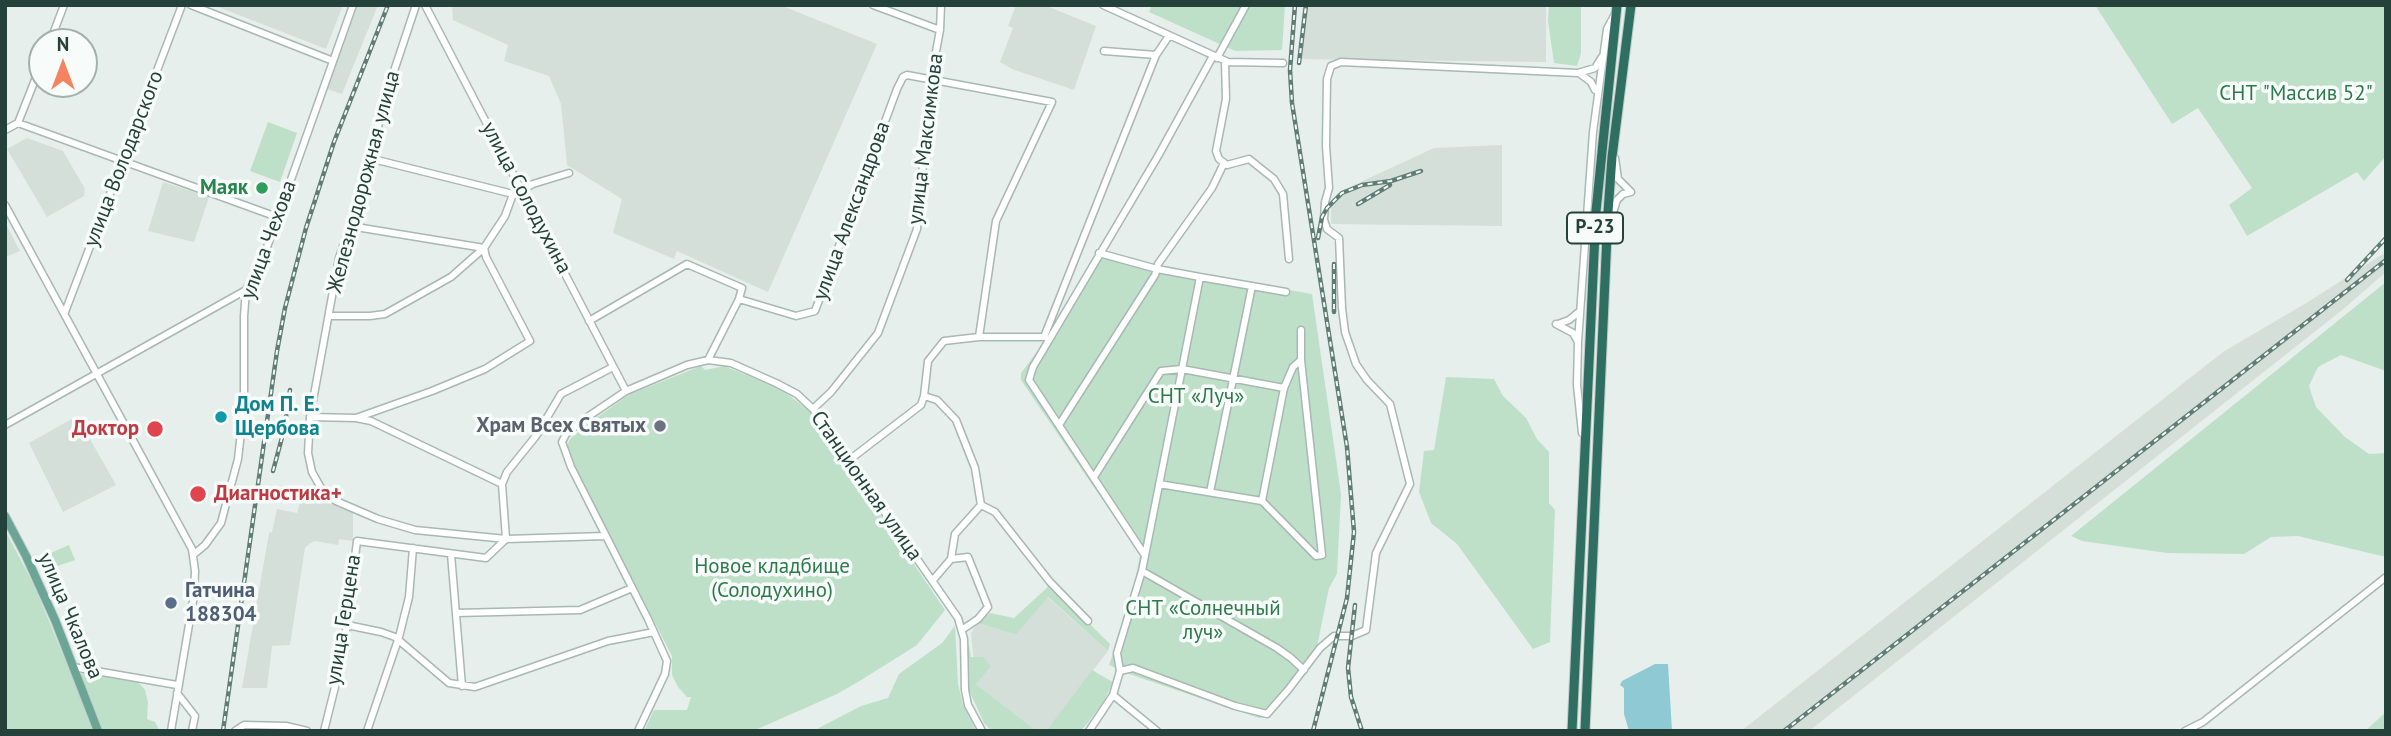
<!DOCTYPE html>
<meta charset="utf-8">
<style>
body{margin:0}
#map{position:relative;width:2391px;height:736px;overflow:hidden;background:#e6efeb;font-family:"PT Sans",sans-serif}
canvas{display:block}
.frame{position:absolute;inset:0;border:7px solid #24423a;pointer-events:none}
.north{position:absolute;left:28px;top:28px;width:70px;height:70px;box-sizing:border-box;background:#f7fbf9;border:2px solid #a3b1ad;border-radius:50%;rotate:0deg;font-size:19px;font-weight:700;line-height:28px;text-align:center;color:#24423a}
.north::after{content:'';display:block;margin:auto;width:24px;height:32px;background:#f4845f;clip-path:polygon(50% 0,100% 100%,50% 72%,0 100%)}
</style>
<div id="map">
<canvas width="2391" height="736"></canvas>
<div class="frame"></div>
<div class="north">N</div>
</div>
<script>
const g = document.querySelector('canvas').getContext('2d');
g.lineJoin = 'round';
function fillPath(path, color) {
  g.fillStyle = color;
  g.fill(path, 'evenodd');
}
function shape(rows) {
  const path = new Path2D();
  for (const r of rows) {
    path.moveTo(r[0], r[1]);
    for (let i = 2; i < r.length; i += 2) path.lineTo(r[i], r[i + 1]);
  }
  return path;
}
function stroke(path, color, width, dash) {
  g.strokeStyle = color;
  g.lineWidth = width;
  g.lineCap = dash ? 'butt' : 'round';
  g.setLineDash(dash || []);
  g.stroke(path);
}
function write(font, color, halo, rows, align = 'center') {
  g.font = font + ' "PT Sans",sans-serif';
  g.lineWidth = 7;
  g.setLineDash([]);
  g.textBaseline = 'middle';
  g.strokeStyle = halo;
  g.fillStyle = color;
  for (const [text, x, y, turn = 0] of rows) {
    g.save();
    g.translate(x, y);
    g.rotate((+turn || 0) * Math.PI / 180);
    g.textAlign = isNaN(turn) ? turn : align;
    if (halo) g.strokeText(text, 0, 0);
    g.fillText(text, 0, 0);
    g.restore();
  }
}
fillPath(shape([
 [213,5,343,5,326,49],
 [358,5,378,5,342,94,327,89],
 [452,5,780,5,877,44,768,292,677,251,674,259,613,233,622,199,567,165,561,104,549,76,504,61,508,45,453,20],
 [1016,5,1044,5,1096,26,1074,90,1012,69,1000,62,1013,28,1008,26],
 [1303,5,1546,5,1546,62,1297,59],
 [27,138,63,151,85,189,84,196,47,217,7,149],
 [1502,145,1502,226,1331,224,1331,203,1352,186,1434,148],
 [163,182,209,197,194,242,148,231],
 [5,222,20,251,5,257],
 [2386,252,2386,272,2341,311,1809,731,1741,731,2223,352,2308,302],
 [77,416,116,485,63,512,29,443],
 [313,501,343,505,353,511,353,541,339,539,338,545,315,541,309,544,305,548,290,645,272,646,267,688,242,688,269,533,272,532,277,509,297,513,300,502,309,504],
 [1047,597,1108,651,1046,731,1037,731,976,684,971,633,978,623,1016,635]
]), '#d4dfda');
fillPath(shape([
 [1152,5,1285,5,1282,50,1235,51,1149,12],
 [1549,5,1581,5,1581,53,1577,66,1554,63,1548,21],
 [2095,5,2386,5,2386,156,2364,181,2357,172,2247,236,2229,205,2252,188,2198,108,2172,124],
 [268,122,297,133,280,182,250,171],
 [1098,252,1149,265,1312,294,1341,494,1337,574,1329,588,1314,661,1270,717,1259,718,1132,675,1109,665,1132,598,1140,555,1021,380,1021,373,1051,333],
 [2386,282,2386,371,2341,355,2318,367,2309,386,2316,407,2345,437,2369,454,2386,453,2386,557,2298,536,2271,537,2244,554,2167,553,2082,541,2071,536],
 [701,366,705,370,724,366,779,388,810,411,945,610,917,645,858,682,837,694,753,731,644,731,654,710,687,710,691,697,687,697,678,687,672,675,672,656,569,456,567,446,570,439,586,425,630,394],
 [1446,377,1494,379,1503,396,1526,418,1537,439,1549,452,1549,503,1555,510,1550,642,1533,649,1457,544,1431,523,1419,492,1424,451,1434,450],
 [5,530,34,585,95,731,5,731],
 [69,545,75,560,49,569,44,556],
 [1050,585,1110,644,1108,651,1048,597,1016,635,978,623,990,613,1014,618],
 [955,626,958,684,963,705,976,731,813,731,861,706,888,698,899,674,942,643],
 [967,645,969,645,971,657,983,657,991,666,976,684,1037,731,992,731,984,723,969,690],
 [1092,670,1113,682,1104,701,1087,724,1080,731,1046,731],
 [87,672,138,682,145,690,148,703,147,719,155,722,160,731,101,731,80,675],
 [2386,712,2386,731,2365,731]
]), '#bfe0c8');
fillPath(shape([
 [1655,664,1668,664,1672,731,1629,731,1624,714,1624,688,1620,685,1622,681]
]), '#8ec9d4');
const minor = shape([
 [191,5,333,61],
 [416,5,392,77,350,226,339,258,310,417,308,453,312,472,321,488,336,501,378,519,415,530,506,539,606,536],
 [425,5,626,391],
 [873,5,940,30],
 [1103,5,1228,62,1283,63],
 [50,42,64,5],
 [1156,55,1169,36],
 [1217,58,1246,5],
 [1225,61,1226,99,1216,151,1219,159,1227,165,1249,159,1274,179,1283,194,1289,259],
 [1579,73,1591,82,1595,90],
 [18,123,42,62],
 [5,130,18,123,277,217],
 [369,158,513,194],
 [518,192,533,184,569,173],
 [5,205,192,549,195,571,194,595,171,731],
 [1610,222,1617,200,1623,194,1631,192,1618,179,1615,158],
 [350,226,484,248,486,257,530,341,485,369,432,391,356,418],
 [1099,253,1157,269,1158,264,1212,188,1224,163],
 [1200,277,1286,292],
 [65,312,182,5],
 [329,316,370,316,385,314,451,277,484,248,505,216,513,194],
 [589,321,687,264,742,288,739,299],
 [1556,324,1573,333,1578,342],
 [1558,324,1569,320,1580,311],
 [1044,337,1156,55,1104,51],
 [708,360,739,299,796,316,815,311,897,89,903,77,907,75,1052,102,996,221,979,337],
 [1284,388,1182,369,1142,571,1117,653,1120,671,1133,668,1235,706,1267,714,1288,690,1320,648,1334,636,1352,636,1366,630,1376,553,1410,484,1390,404,1367,380,1356,364,1345,332,1342,308,1339,238,1327,229,1324,220,1325,202,1329,188,1326,146,1327,79,1331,66,1341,62,1578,73,1595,68,1602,57],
 [924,396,937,400,956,420,975,468,981,505,995,512,1050,582,1088,621],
 [813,409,831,392,878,333,917,229,931,78,940,30,941,5],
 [310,417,356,418,371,421,502,484,506,539,486,558,357,541,343,655,324,731],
 [5,425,246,290],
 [1059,425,1155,275,1157,269,1200,277,1182,369,1161,371,1094,477],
 [1582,433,1577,385,1578,342,1593,132,1607,29,1615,14],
 [848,461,921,405,924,396,928,361,944,341,979,337,1045,337],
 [502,484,507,472,536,436,561,394,613,367],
 [1159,484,1262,501,1284,388,1293,367,1301,360,1301,330],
 [1210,492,1252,286],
 [1262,501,1316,556,1322,555,1301,360],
 [451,554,462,686],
 [1144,554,1029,380,1033,367,1158,156,1213,56],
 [193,555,205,545,221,523,238,459,244,405,244,316,246,290,266,250,353,5],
 [951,559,968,557,988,607,978,619,963,629],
 [1142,571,1277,648,1291,658,1304,670],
 [933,580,951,559,955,534,981,505],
 [456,613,580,610,632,588],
 [347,625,381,632,395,637,449,683,475,687,608,641,654,632],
 [73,667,177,685],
 [177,693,195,716,192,731],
 [1113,695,1157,731],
 [235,731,244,725,286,726,307,731],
 [367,731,399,637,409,597,413,548],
 [638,731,665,674,667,661,648,619,571,467,562,442,566,434,583,420,626,391,687,365,708,360,731,363,776,383,797,394,813,409,958,618,964,639,965,690,968,705,982,731],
 [1089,731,1113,695,1120,671],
 [2185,731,2203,722,2386,577]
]);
const major = shape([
 [5,516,26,556,55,620,98,731]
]);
const highway = shape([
 [1572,731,1596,211,1617,5],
 [1585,731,1608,212,1612,157,1631,5]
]);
stroke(minor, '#a8b8b2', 9);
stroke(major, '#c2cac8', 10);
stroke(highway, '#c2cac8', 11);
stroke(minor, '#fff', 6);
stroke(major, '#6aa596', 8);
stroke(highway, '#2f6f62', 9);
const rail = shape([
 [1295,5,1290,70,1292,103,1347,447,1354,532,1347,598,1313,731],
 [1299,63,1306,5],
 [1358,204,1390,185],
 [1318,238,1322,217,1327,208,1342,193,1362,185,1391,181,1421,171],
 [1334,264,1334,312],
 [2347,280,2386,238],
 [273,471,284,430,290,390],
 [1355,605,1348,668,1351,697,1362,731],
 [223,731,277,351,285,308,306,228,334,142,388,5],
 [1784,731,2386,260]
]);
stroke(rail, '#5f7d75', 4.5);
stroke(rail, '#f7fbf9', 2, [5]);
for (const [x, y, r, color] of [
 [262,188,7,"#2e9e5b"],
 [221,417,7,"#0f9aa8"],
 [660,426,7,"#6b7280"],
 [155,429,9,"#e0444e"],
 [198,494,9,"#e0444e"],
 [171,603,7,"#5c6f8a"]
]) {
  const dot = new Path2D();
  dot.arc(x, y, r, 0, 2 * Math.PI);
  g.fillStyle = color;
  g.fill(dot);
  stroke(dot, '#f7fbf9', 2.5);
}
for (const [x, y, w] of [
 [1595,228,56]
]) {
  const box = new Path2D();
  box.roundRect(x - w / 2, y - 15.5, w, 31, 5);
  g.fillStyle = '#f7fbf9';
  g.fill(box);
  stroke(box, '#24423a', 2);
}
write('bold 19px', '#24423a', null, [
 ["Р-23",1595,228]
]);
write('21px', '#2d7a4b', '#f7fbf9', [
 ["СНТ \"Массив 52\"",2296,94],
 ["СНТ «Луч»",1196,397],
 ["Новое кладбище",772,567],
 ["(Солодухино)",772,591],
 ["СНТ «Солнечный",1203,609],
 ["луч»",1203,633]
]);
write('21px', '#24423a', '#f7fbf9', [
 ["улица Максимкова",926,139,-83],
 ["улица Володарского",124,159,-69],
 ["Железнодорожная улица",364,182,-75],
 ["улица Солодухина",526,198,62],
 ["улица Александрова",852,211,-70],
 ["улица Чехова",269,240,-70],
 ["Станционная улица",866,486,55],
 ["улица Чкалова",70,616,67],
 ["улица Герцена",344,620,-81]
]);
write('bold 21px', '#27864d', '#f7fbf9', [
 ["Маяк",248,188]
], 'right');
write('bold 21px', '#0d838f', '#f7fbf9', [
 ["Дом П. Е.",235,405],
 ["Щербова",235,429]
], 'left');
write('bold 21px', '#5b616d', '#f7fbf9', [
 ["Храм Всех Святых",646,426]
], 'right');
write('bold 21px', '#be3a42', '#f7fbf9', [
 ["Доктор",139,429],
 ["Диагностика+",214,494,"left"]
], 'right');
write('bold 21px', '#4e5e75', '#f7fbf9', [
 ["Гатчина",185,591],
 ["188304",185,615]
], 'left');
</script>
